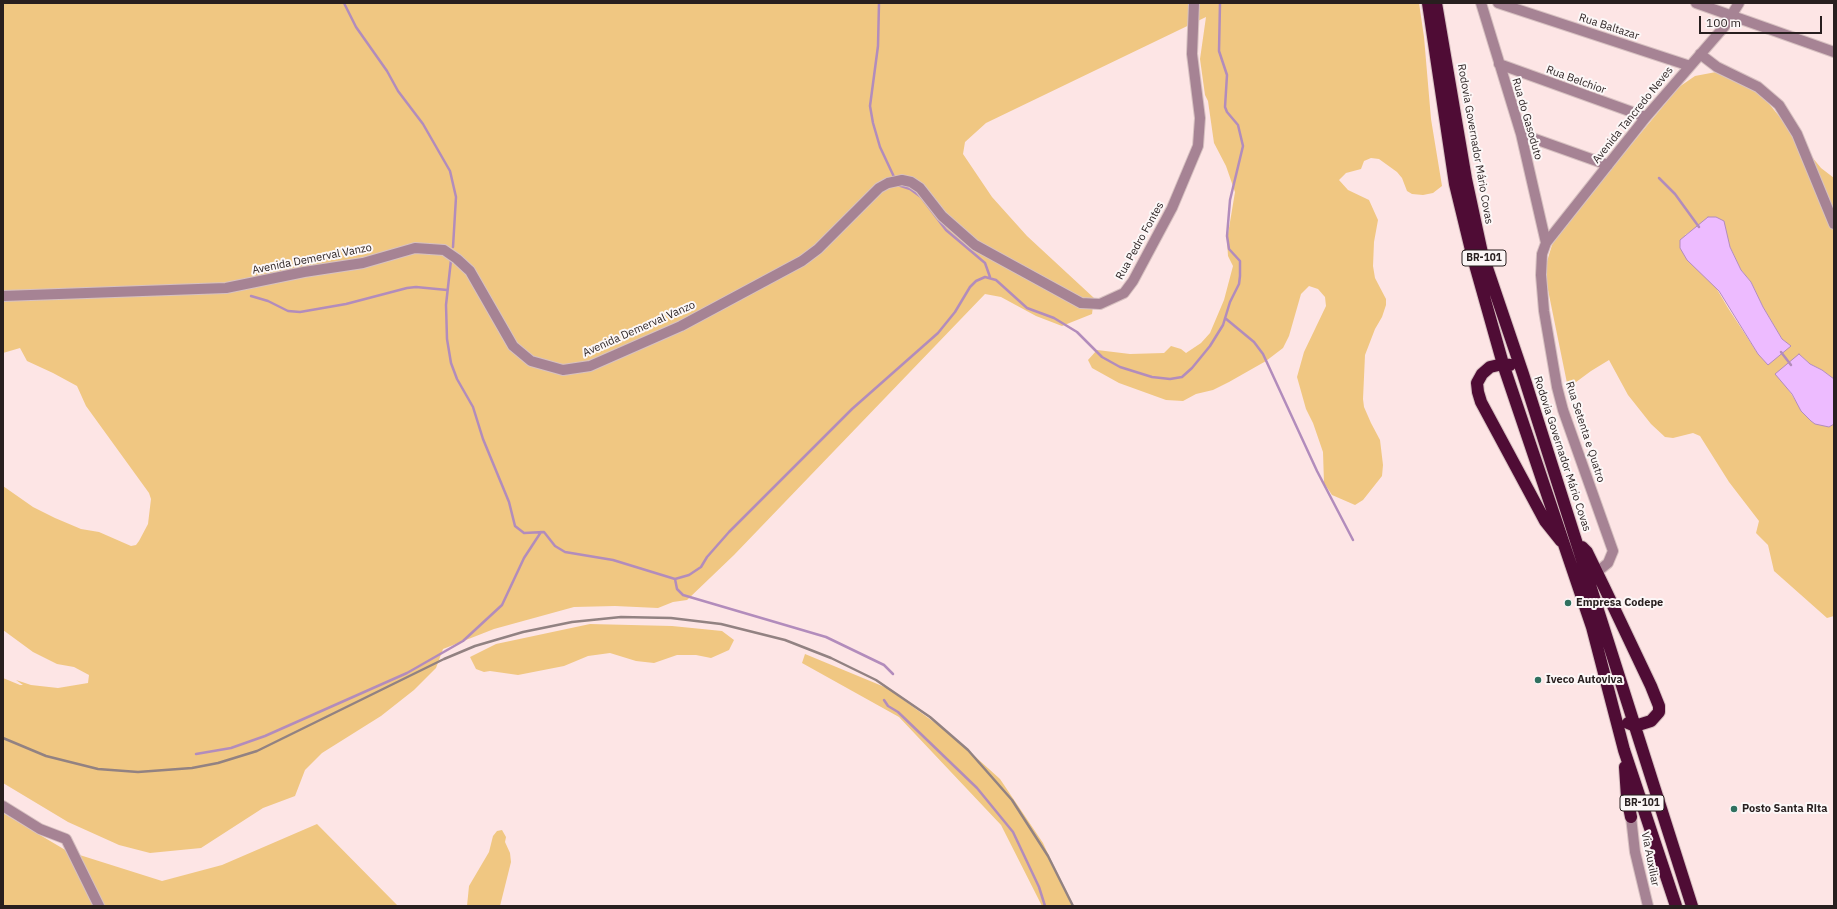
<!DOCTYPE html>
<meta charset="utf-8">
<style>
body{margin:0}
#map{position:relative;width:1837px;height:909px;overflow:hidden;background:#fde5e5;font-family:"IBM Plex Sans",sans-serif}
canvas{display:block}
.frame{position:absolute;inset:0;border:4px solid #281f1f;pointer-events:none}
.scale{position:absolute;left:1699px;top:16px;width:123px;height:18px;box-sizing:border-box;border:2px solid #281f1f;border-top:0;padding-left:5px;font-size:12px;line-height:14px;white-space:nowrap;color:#281f1f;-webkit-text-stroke:3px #fcf7f7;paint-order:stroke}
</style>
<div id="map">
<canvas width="1837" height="909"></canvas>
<div class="frame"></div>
<div class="scale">100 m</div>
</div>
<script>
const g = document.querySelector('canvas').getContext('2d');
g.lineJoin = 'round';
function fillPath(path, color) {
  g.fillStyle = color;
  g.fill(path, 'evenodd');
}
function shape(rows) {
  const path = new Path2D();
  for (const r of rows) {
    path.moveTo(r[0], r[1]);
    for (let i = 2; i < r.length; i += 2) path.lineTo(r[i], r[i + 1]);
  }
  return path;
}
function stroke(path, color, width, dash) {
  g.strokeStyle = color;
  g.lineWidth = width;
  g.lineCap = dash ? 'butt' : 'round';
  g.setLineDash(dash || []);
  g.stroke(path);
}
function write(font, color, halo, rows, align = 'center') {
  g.font = font + ' "IBM Plex Sans",sans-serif';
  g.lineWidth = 4;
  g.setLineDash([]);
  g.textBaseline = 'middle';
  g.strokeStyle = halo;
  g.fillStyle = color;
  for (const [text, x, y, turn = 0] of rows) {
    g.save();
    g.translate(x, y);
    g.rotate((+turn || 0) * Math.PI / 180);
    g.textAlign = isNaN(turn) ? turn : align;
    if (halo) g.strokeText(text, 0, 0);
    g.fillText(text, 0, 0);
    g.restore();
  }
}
fillPath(shape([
 [3,3,1419,3,1424,37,1431,119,1442,186,1433,193,1423,195,1412,194,1407,191,1402,178,1397,172,1379,159,1371,158,1364,161,1361,169,1346,173,1339,180,1348,190,1369,200,1378,220,1374,242,1373,266,1375,278,1386,299,1386,305,1382,317,1375,329,1365,355,1363,399,1364,407,1371,423,1380,440,1383,465,1382,476,1363,500,1355,505,1332,495,1324,483,1323,452,1313,423,1306,409,1297,377,1304,352,1326,306,1325,297,1318,289,1309,286,1301,294,1289,336,1283,348,1266,361,1229,382,1213,390,1196,394,1183,401,1166,400,1119,383,1092,368,1088,360,1097,350,1130,354,1164,353,1171,346,1181,349,1186,353,1201,343,1210,333,1224,300,1233,266,1228,256,1227,240,1235,192,1226,166,1214,143,1208,101,1205,95,1200,59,1206,17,986,123,965,142,963,154,992,197,1027,236,1094,298,1092,314,1062,326,1036,316,1001,297,985,294,734,555,687,600,673,602,658,608,615,606,574,607,494,629,443,649,436,668,414,690,381,716,322,753,305,770,295,796,263,808,201,848,150,853,119,845,68,822,3,783,3,678,20,685,23,685,16,680,31,685,58,688,88,683,89,675,74,667,57,664,33,652,3,630,3,486,33,507,55,518,81,529,99,532,131,546,136,545,139,541,148,524,151,499,149,493,86,406,77,386,53,373,27,361,20,348,3,353],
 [1716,72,1744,83,1766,100,1821,168,1834,178,1834,379,1822,370,1810,364,1799,354,1786,386,1801,409,1829,427,1834,424,1834,616,1827,618,1774,571,1768,545,1756,533,1759,521,1729,482,1700,436,1693,433,1673,438,1665,437,1651,424,1628,395,1609,360,1591,371,1568,388,1547,285,1545,268,1552,245,1563,227,1679,87,1695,76],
 [1723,221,1730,247,1741,270,1751,282,1763,307,1782,339,1790,346,1758,354,1728,308,1685,235,1693,230],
 [590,624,672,626,722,631,734,640,729,650,711,658,696,655,677,655,654,663,636,661,610,653,588,656,564,666,518,675,490,671,484,672,476,669,470,657,496,644],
 [805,654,887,688,949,733,1000,779,1043,843,1072,906,1042,906,1001,825,899,717,802,663],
 [3,813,67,851,162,881,222,865,317,824,398,906,3,906],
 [502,830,506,837,505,842,510,853,511,862,500,906,467,906,469,886,489,852,493,836,497,831]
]), '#f0c782');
const water = shape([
 [1708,217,1716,217,1724,221,1730,247,1741,270,1751,282,1763,307,1782,339,1791,346,1768,365,1758,354,1719,291,1687,260,1680,248,1680,240,1708,217],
 [1799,354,1810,364,1822,370,1834,379,1834,424,1829,427,1815,424,1811,421,1801,411,1792,394,1775,374,1799,354]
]);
fillPath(water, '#edbbff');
stroke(water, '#b28cbc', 1);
stroke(shape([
 [344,3,356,27,387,71,398,91,423,124,450,171,456,197,453,247],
 [879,3,878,46,870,106,873,123,880,147,895,179],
 [1659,178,1675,194,1699,227],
 [898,185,910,189,921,197,946,230,985,263,990,277],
 [451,260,446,305,447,339,451,363,457,379,473,407,483,439,509,502,515,526,524,533,544,532,555,546,565,552,613,560,675,579,689,575,701,567,707,557,729,532,852,409,938,333,955,312,970,287,976,281,985,277,996,280,1027,308,1054,318,1077,332,1102,357,1120,367,1152,377,1170,379,1182,377,1192,368,1210,346,1223,325,1230,302,1239,284,1240,276,1240,261,1229,249,1227,236,1230,200,1243,146,1238,125,1227,112,1225,107,1227,75,1219,51,1220,3],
 [251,296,268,301,288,311,300,312,346,304,407,288,416,287,447,290],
 [1225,318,1254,342,1263,354,1317,471,1353,540],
 [1781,352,1791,365],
 [675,579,677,589,683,595,826,637,884,665,893,674],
 [884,700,888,706,898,712,977,788,1013,832,1039,887,1045,906],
 [196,754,231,748,265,736,407,673,463,641,502,605,524,558,541,532]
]), '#b28cbc', 2.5);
const minor = shape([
 [1481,3,1521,134,1546,243],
 [1498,3,1690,66],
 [1696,3,1834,52],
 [1700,54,1717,67,1758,87,1779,105,1797,134,1834,224],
 [1499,64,1646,117],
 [1521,134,1608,165],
 [3,296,226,288,304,272,363,263,415,248,444,250,457,259,470,271,513,346,531,361,563,370,590,366,681,326,802,261,818,249,879,188,888,183,902,180,911,182,920,188,942,216,975,245,1081,303,1100,304,1124,293,1133,281,1172,208,1198,146,1200,118,1192,54,1194,3],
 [1597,572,1608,563,1613,551,1563,410,1557,387,1544,311,1541,275,1542,254,1546,243,1646,117,1724,27,1739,3],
 [3,806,40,829,66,839,99,906],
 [1631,817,1635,852,1648,906]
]);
const highway = shape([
 [1428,3,1455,184,1472,254,1503,364,1592,627,1624,750,1676,906],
 [1436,3,1466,179,1482,253,1523,374,1692,906],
 [1510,365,1503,364,1490,367,1482,374,1477,383,1478,392,1481,402,1545,521,1561,541],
 [1582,547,1587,552,1605,589,1651,686,1659,706,1659,712,1651,721,1635,726,1628,723],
 [1625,767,1627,797,1631,817]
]);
stroke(minor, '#d7c1c1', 12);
stroke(highway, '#d7c1c1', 14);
stroke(minor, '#a68394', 10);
stroke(highway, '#4f0c35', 12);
stroke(shape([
 [3,738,46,756,98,769,138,772,192,768,218,763,257,751,444,659,475,646,523,632,572,622,621,617,671,618,721,624,785,640,831,658,876,680,930,717,968,750,1012,800,1048,856,1073,906]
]), '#928282', 2.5);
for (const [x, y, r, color] of [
 [1568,603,4,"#30705f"],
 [1538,680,4,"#30705f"],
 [1734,809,4,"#30705f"]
]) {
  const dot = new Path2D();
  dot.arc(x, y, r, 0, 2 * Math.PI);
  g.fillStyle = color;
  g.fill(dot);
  stroke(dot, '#fcf7f7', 1.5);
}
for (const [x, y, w] of [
 [1484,258,44],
 [1642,803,44]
]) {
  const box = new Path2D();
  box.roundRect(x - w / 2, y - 8, w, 16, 3);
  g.fillStyle = '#fcf7f7';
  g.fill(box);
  stroke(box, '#281f1f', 1);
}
write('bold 10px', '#281f1f', null, [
 ["BR-101",1484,258],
 ["BR-101",1642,803]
]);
write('11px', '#281f1f', '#fcf7f7', [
 ["Rua Baltazar",1609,27,18],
 ["Rua Belchior",1576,80,20],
 ["Avenida Tancredo Neves",1633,115,-51],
 ["Rua do Gasoduto",1527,119,74],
 ["Rodovia Governador Mário Covas",1475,144,80],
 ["Rua Pedro Fontes",1140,241,-61],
 ["Avenida Demerval Vanzo",312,259,-11],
 ["Avenida Demerval Vanzo",639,329,-24],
 ["Rua Setenta e Quatro",1585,432,72],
 ["Rodovia Governador Mário Covas",1562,454,72],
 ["Via Auxiliar",1650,859,79]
]);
write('bold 11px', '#281f1f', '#fcf7f7', [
 ["Empresa Codepe",1576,603],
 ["Iveco Autoviva",1546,680],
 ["Posto Santa Rita",1742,809]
], 'left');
</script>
